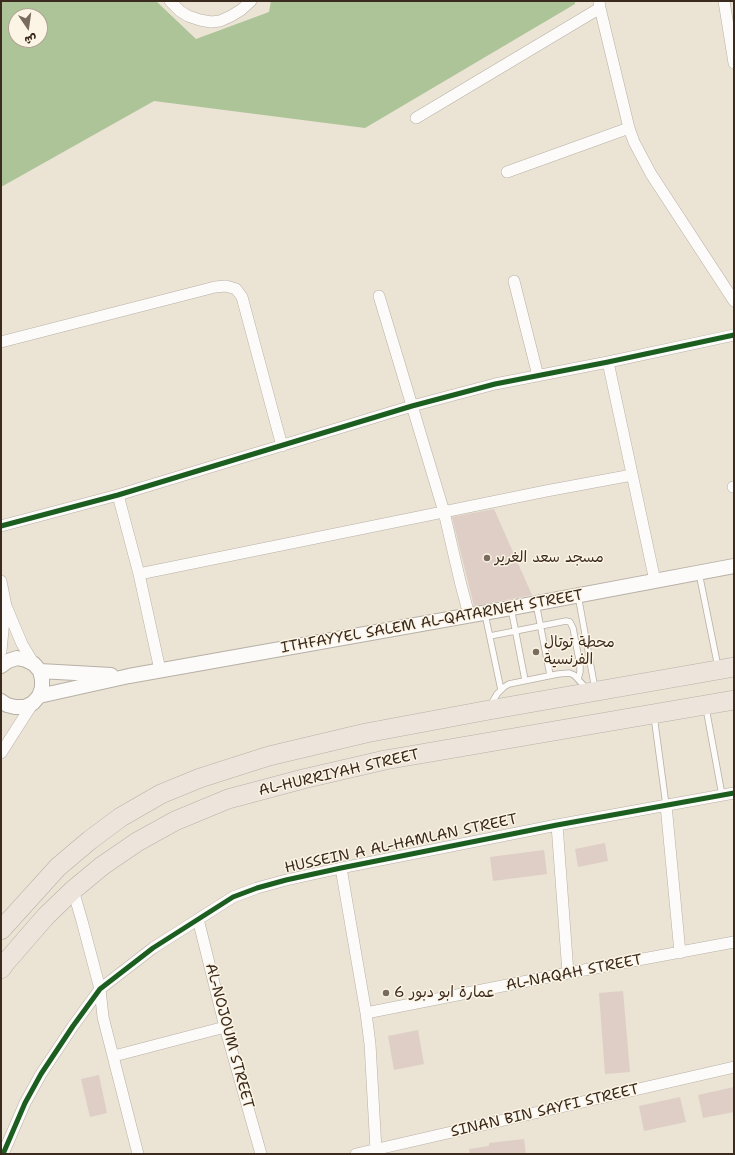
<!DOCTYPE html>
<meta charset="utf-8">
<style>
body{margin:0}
#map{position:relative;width:735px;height:1155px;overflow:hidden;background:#ebe3d4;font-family:"Shantell Sans","Playpen Sans Arabic",sans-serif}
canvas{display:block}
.frame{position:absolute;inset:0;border:2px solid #3b2a1e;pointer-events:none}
.north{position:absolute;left:8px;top:8px;width:40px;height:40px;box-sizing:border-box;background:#fcf5e5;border:1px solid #afa495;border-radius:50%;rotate:167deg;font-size:11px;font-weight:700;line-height:16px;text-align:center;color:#3b2a1e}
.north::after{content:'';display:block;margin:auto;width:14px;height:18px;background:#796b5e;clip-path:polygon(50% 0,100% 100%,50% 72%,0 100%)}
</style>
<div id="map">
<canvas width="735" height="1155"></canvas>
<div class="frame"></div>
<div class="north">ش</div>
</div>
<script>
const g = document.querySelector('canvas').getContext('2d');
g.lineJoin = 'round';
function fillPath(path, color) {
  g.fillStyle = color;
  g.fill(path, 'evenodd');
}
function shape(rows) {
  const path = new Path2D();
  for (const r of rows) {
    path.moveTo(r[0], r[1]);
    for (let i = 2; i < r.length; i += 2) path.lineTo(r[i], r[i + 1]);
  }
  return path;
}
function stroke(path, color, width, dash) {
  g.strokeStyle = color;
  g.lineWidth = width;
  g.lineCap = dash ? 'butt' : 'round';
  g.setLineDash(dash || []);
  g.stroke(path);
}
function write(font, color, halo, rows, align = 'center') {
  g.font = font + ' "Shantell Sans","Playpen Sans Arabic",sans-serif';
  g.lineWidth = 3;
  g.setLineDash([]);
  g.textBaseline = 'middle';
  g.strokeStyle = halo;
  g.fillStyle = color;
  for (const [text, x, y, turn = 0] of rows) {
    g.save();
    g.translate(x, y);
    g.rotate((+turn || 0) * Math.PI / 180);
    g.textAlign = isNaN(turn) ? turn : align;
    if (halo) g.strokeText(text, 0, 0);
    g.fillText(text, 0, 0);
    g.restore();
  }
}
fillPath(shape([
 [1,1,156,1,196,39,269,12,271,1,575,1,575,4,365,128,154,101,1,187],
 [16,16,40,16,40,40,16,40]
]), '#adc498');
fillPath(shape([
 [494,509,532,595,474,606,452,517],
 [605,843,608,861,578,867,575,849],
 [544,850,547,874,493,881,490,857],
 [623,991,630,1072,605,1074,599,993],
 [418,1030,424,1064,394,1070,388,1036],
 [99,1075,107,1113,90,1117,81,1079],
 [734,1087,734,1112,703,1118,698,1095],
 [680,1097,686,1122,644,1131,639,1106],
 [524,1139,526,1154,470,1154,469,1149,489,1146,489,1143]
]), '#decec6');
const service = shape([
 [699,573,718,667],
 [578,595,595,689],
 [536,603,550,675],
 [511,608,525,680],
 [485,614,501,690],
 [490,636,566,621,570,622,573,628,580,665,580,672,578,679],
 [490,706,497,694,504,687,509,684,558,674,569,673,574,675,587,689],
 [706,708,722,795],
 [654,716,666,805]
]);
const minor = shape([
 [170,1,180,11,188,16,200,20,211,22,220,21,231,16,241,10,251,1],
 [599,1,600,8,629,128,634,142,651,174,734,301],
 [724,1,734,63],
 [416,118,600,8],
 [507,172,629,128],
 [514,281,538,376],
 [379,296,444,512,460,581,469,615],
 [1,342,215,287,226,286,236,289,242,297,282,446],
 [608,362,655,581],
 [733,487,734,487],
 [118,495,139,574,160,670],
 [1,526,118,495,412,406,495,384,608,362,734,335],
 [139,574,546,491,632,475],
 [1,581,6,606,22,644,34,664],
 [1,651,5,609],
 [1,753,33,703],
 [666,805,680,953],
 [557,825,568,973],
 [341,868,366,1013,370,1044,376,1150],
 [73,890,82,921,100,989,103,1017,138,1154],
 [198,919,225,1027,261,1154],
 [366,1013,568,973,734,942],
 [114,1056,225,1027],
 [3,1154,25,1103,41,1074,73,1026,100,989,153,948,233,897,257,888,286,880,341,868,557,825,734,793],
 [356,1154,734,1067]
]);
const tertiary = shape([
 [1,666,8,661,17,658,26,660,34,664,40,671,42,679,42,688,39,696,33,703,25,707,15,707,7,705,1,701],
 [40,671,111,675],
 [39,696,129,676,511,608,734,566]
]);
const trunk = shape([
 [1,930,58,867,90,840,121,817,161,794,200,778,269,756,366,733,489,710,734,667],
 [1,969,6,962,46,916,73,890,102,866,137,842,175,821,228,799,303,779,385,760,734,700]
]);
stroke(service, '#b7b0a6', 7);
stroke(minor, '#b7b0a6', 12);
stroke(tertiary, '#b7b0a6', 16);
stroke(trunk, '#b7b0a6', 20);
stroke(service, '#fcfbf9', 5.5);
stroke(minor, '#fcfbf9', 11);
stroke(tertiary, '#fcfbf9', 14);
stroke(trunk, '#ede5dc', 19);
stroke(shape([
 [1,526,118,495,412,406,495,384,608,362,734,335],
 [3,1154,25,1103,41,1074,73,1026,100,989,153,948,233,897,257,888,286,880,341,868,557,825,734,793]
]), '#1b5e20', 5);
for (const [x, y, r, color] of [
 [487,558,4,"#796b5e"],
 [536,652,4,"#796b5e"],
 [386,993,4,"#796b5e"]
]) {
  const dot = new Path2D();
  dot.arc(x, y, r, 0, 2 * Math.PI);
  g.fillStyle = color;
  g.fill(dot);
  stroke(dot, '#fcf5e5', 1.5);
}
write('15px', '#3b2a1e', '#fcf5e5', [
 ["مسجد سعد الغرير",495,558],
 ["محطة توتال",544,643],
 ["الفرنسية",544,660],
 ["عمارة ابو دبور 6",394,993]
], 'left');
write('15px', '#3b2a1e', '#fcf5e5', [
 ["ITHFAYYEL SALEM AL-QATARNEH STREET",432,622,-10],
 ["AL-HURRIYAH STREET",339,773,-13],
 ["HUSSEIN A AL-HAMLAN STREET",401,844,-12],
 ["AL-NAQAH STREET",574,973,-11],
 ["AL-NOJOUM STREET",229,1036,75],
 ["SINAN BIN SAYFI STREET",545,1111,-13]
]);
</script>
